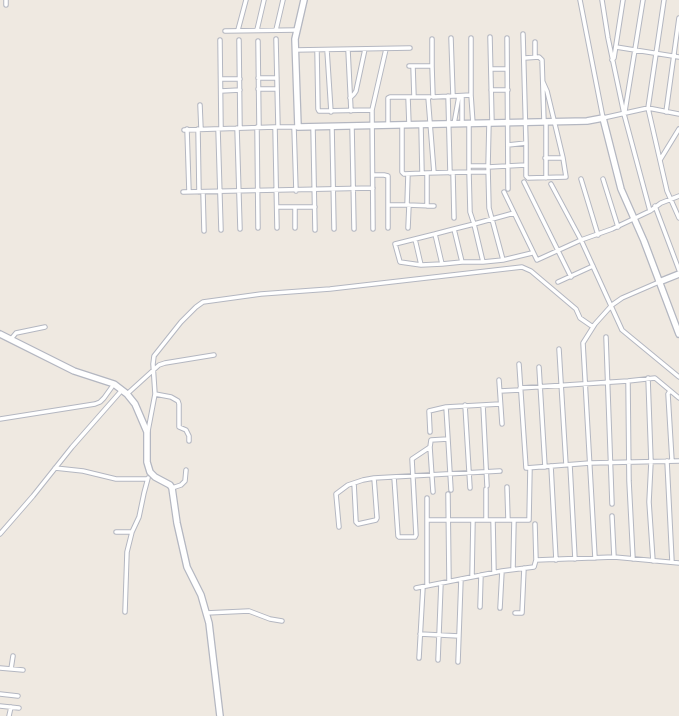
<!DOCTYPE html>
<style>
body{margin:0}
canvas{display:block;background:#efe9e1}
</style>
<canvas width="679" height="716"></canvas>
<script>
const g = document.querySelector('canvas').getContext('2d');
g.lineJoin = 'round';
function shape(rows) {
  const path = new Path2D();
  for (const r of rows) {
    path.moveTo(r[0], r[1]);
    for (let i = 2; i < r.length; i += 2) path.lineTo(r[i], r[i + 1]);
  }
  return path;
}
function stroke(path, color, width, dash) {
  g.strokeStyle = color;
  g.lineWidth = width;
  g.lineCap = dash ? 'butt' : 'round';
  g.setLineDash(dash || []);
  g.stroke(path);
}
const street = shape([
 [6,0,6,5],
 [580,0,603,118,648,108,679,114],
 [602,0,608,38,624,114,650,211],
 [664,0,648,108,667,191,679,218],
 [238,30,246,0],
 [257,30,264,0],
 [276,30,283,0],
 [225,31,297,30],
 [490,37,492,123],
 [471,38,471,95],
 [507,38,508,189],
 [276,39,278,127],
 [220,40,221,128],
 [239,40,240,128],
 [258,41,259,127],
 [535,42,535,57],
 [616,47,679,57],
 [295,50,410,48],
 [317,50,318,109,319,111,372,110],
 [327,50,331,112],
 [348,50,351,111],
 [525,58,539,57,542,60,544,122],
 [612,60,614,58,623,0],
 [409,66,432,66,432,39],
 [432,66,433,97,453,96,451,38],
 [491,69,507,69],
 [258,78,277,78],
 [221,79,240,79],
 [543,82,547,91,563,158,545,158],
 [258,89,277,89],
 [491,90,508,90],
 [221,91,240,90],
 [448,96,450,173],
 [453,96,471,95,473,124],
 [462,96,462,124],
 [408,97,414,97,413,66],
 [414,97,430,97],
 [428,97,434,173],
 [350,98,354,94,356,91,365,49],
 [200,105,201,129],
 [625,111,643,0],
 [666,112,679,18],
 [546,122,546,178],
 [454,124,459,96],
 [388,125,388,98,390,97,408,97,409,125],
 [402,125,402,172,404,174,427,173,427,206],
 [421,125,422,173],
 [332,126,334,229],
 [352,126,354,229],
 [257,127,258,228],
 [294,127,296,191],
 [313,127,315,230],
 [237,128,240,229],
 [187,129,189,192],
 [198,129,199,192],
 [218,129,221,230],
 [184,130,275,127],
 [526,143,526,176,528,178,566,177,563,158],
 [508,145,526,143,523,34],
 [660,160,679,129],
 [526,165,488,167,489,208,503,260,532,253],
 [469,166,488,166],
 [488,167,489,123],
 [488,172,469,172,470,212,474,224,514,213],
 [427,173,469,172,469,124],
 [453,173,454,218],
 [408,174,407,205,434,206],
 [374,175,384,175,388,176,388,228],
 [581,179,598,235],
 [603,179,618,227],
 [524,182,571,277],
 [551,184,581,240,622,330,679,377],
 [183,192,373,188],
 [203,192,204,231],
 [504,192,537,260,581,240,612,229,650,211,661,203,679,196],
 [388,205,407,205],
 [655,206,679,270],
 [277,207,315,207],
 [295,207,295,228],
 [277,228,275,127,298,127],
 [408,228,409,205],
 [373,229,372,110,386,49],
 [435,234,454,229],
 [415,239,395,244,400,262,421,265,415,239,435,234,442,264,462,262,454,229,474,224,483,262,503,260],
 [462,262,483,262],
 [421,265,442,264],
 [558,282,593,266],
 [606,337,612,504],
 [11,339,16,333,45,327],
 [559,349,566,465],
 [519,364,526,468,590,463,679,461],
 [539,367,545,467],
 [648,378,651,462,649,502,653,561],
 [499,380,502,424],
 [628,381,629,481,633,559],
 [520,388,628,381,655,378,679,398],
 [500,391,520,390],
 [670,391,668,394,672,461],
 [127,394,159,365,165,363,214,355],
 [155,394,171,397,178,401,179,404,179,427,186,430,189,436,189,441],
 [465,405,470,488],
 [483,405,487,486],
 [0,419,95,404,100,402,104,398,114,384],
 [148,431,155,394,153,364,154,356,181,322,196,307,203,302,261,294,330,289,522,267,531,271,576,309,580,318,593,327],
 [430,432,429,411,446,407,500,404],
 [448,439,451,490],
 [430,447,433,492],
 [667,461,672,562],
 [570,465,575,559],
 [551,466,556,560],
 [55,468,83,471,116,479,147,479],
 [394,477,398,536,399,537,415,537,416,535,412,459,430,447,431,440,448,439,446,407],
 [374,478,377,518,376,520,358,524,356,522,354,483,363,480,374,478,500,471],
 [507,487,508,520],
 [172,488,181,485,185,481,186,470],
 [486,489,486,520],
 [448,494,449,581],
 [612,516,614,557],
 [427,520,427,498],
 [493,520,494,572],
 [339,527,336,494,348,485,354,483],
 [116,532,132,532,139,517,144,493,148,478],
 [0,534,33,496,72,447,122,390],
 [595,558,583,343,595,324,612,305,622,298,659,282],
 [536,560,614,557,679,563],
 [513,569,514,520],
 [472,577,473,520],
 [427,586,427,520,529,520,530,468],
 [416,588,502,571,534,567,536,560,535,524],
 [480,607,481,575],
 [500,608,502,571],
 [125,612,127,552,132,532],
 [206,613,249,611,270,619,282,621],
 [515,613,522,613,524,568],
 [420,634,459,636],
 [419,658,423,587],
 [438,660,441,583],
 [458,662,461,579],
 [0,668,23,670],
 [11,669,13,656],
 [0,694,18,696],
 [0,706,19,708],
 [9,716,11,707]
]);
const secondary = shape([
 [304,0,295,39,298,127,587,121,603,118,621,189,644,241,679,334],
 [659,282,679,274],
 [0,334,74,371,114,384,127,394,135,404,147,432,147,462,150,472,155,477,170,485,172,488,177,523,187,567,201,595,209,623,220,716]
]);
stroke(street, '#b4b7c1', 5.5);
stroke(secondary, '#b4b7c1', 8);
stroke(street, '#fff', 3.5);
stroke(secondary, '#fff', 5.5);
</script>
